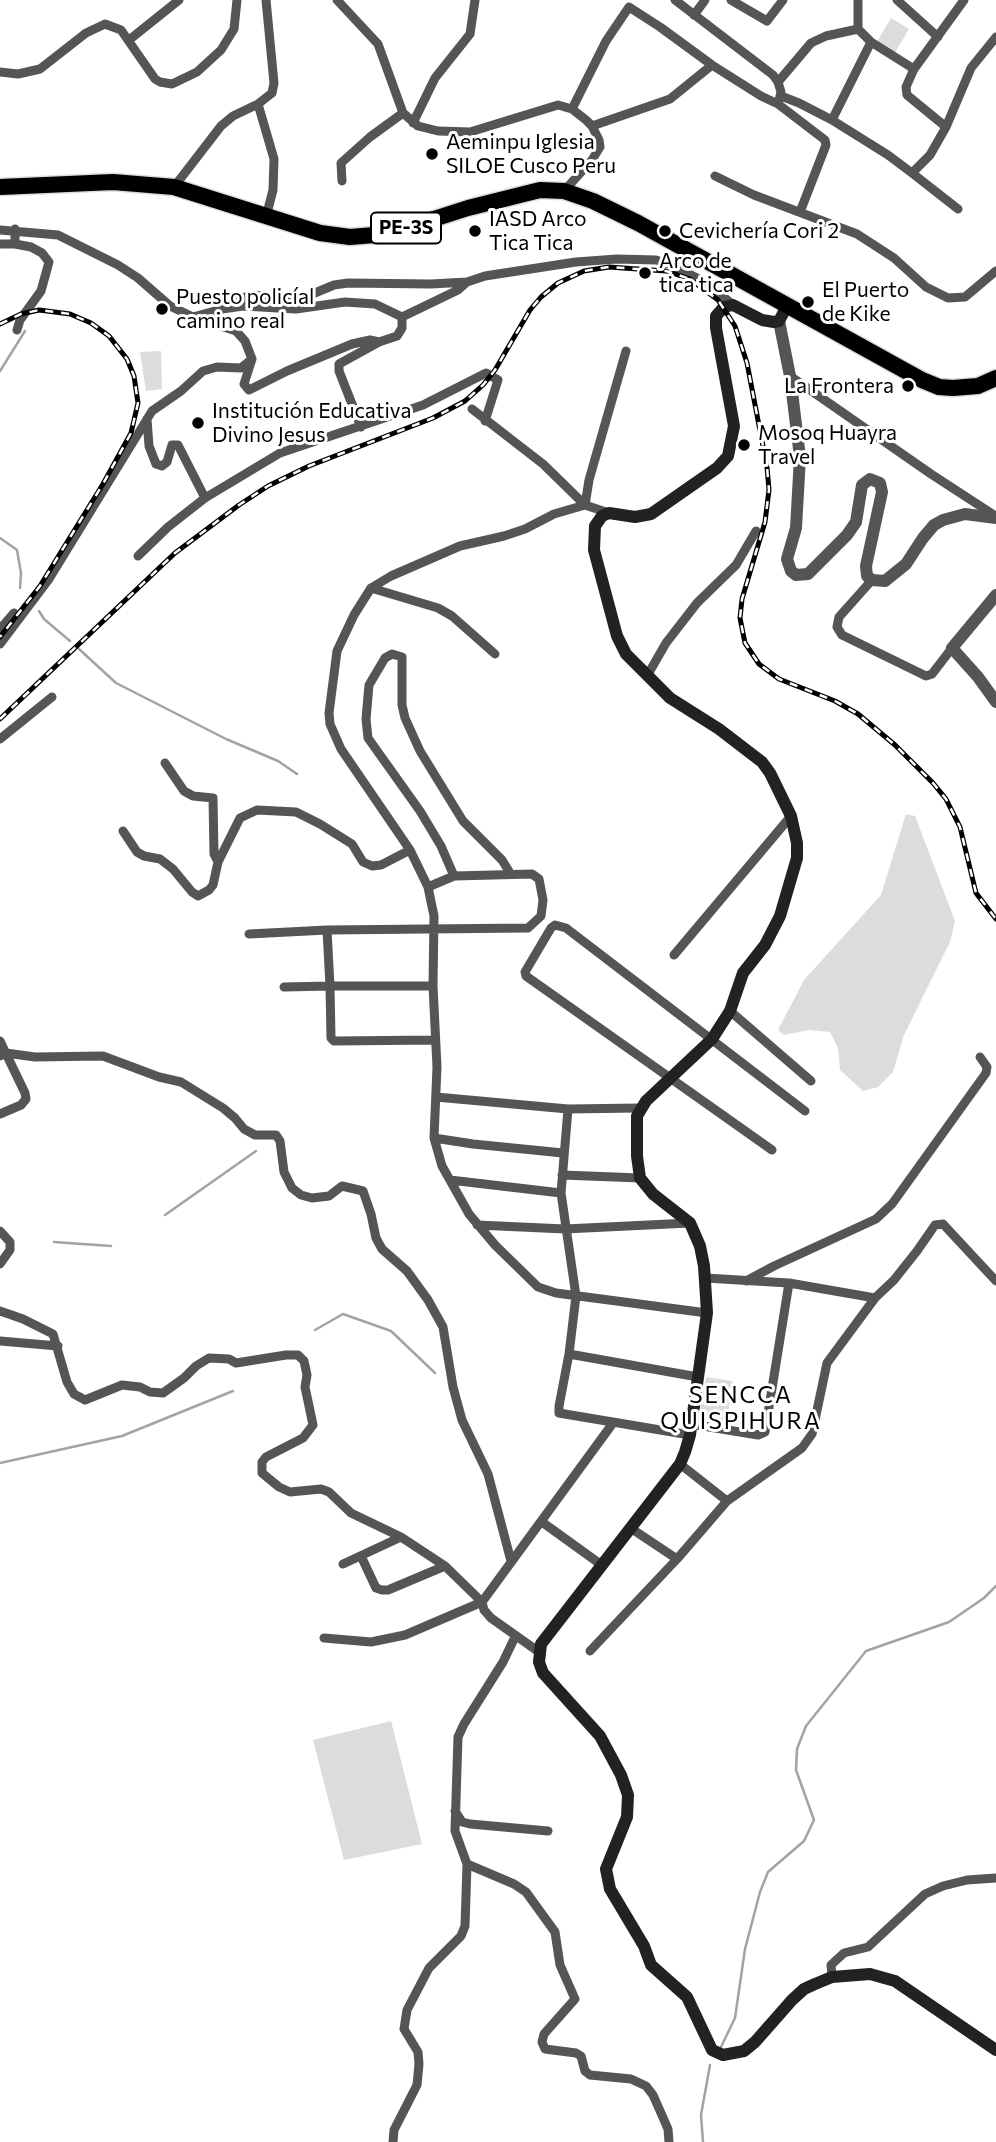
<!DOCTYPE html>
<meta charset="utf-8">
<style>
body{margin:0}
canvas{display:block;background:#fff}
</style>
<canvas width="996" height="2142"></canvas>
<script>
const g = document.querySelector('canvas').getContext('2d');
g.lineJoin = 'round';
function fillPath(path, color) {
  g.fillStyle = color;
  g.fill(path, 'evenodd');
}
function shape(rows) {
  const path = new Path2D();
  for (const r of rows) {
    path.moveTo(r[0], r[1]);
    for (let i = 2; i < r.length; i += 2) path.lineTo(r[i], r[i + 1]);
  }
  return path;
}
function stroke(path, color, width, dash) {
  g.strokeStyle = color;
  g.lineWidth = width;
  g.lineCap = dash ? 'butt' : 'round';
  g.setLineDash(dash || []);
  g.stroke(path);
}
function write(font, color, halo, rows, align = 'center') {
  g.font = font + ' Commissioner,sans-serif';
  g.lineWidth = 6;
  g.setLineDash([]);
  g.textBaseline = 'middle';
  g.strokeStyle = halo;
  g.fillStyle = color;
  for (const [text, x, y, turn = 0] of rows) {
    g.save();
    g.translate(x, y);
    g.rotate((+turn || 0) * Math.PI / 180);
    g.textAlign = isNaN(turn) ? turn : align;
    if (halo) g.strokeText(text, 0, 0);
    g.fillText(text, 0, 0);
    g.restore();
  }
}
fillPath(shape([
 [891,18,909,29,893,56,875,45],
 [161,351,162,389,146,391,140,352],
 [906,814,915,816,955,921,950,942,904,1035,893,1072,878,1087,863,1091,840,1070,838,1048,830,1032,809,1030,784,1035,778,1030,804,980,881,895],
 [706,1377,733,1381,727,1420,699,1416],
 [391,1721,422,1844,344,1860,313,1740]
]), '#dcdcdc');
stroke(shape([
 [0,371,25,331],
 [0,538,17,550,21,573,20,588],
 [39,611,44,619,70,641],
 [79,649,116,683,226,739,278,761,297,774],
 [165,1215,256,1151],
 [54,1242,111,1246],
 [315,1330,343,1314,391,1331,435,1373],
 [0,1463,122,1436,233,1391],
 [721,2047,735,2018,745,1949,760,1892,768,1872,804,1841,814,1820,796,1770,797,1749,806,1726,866,1651,949,1622,984,1598,996,1586],
 [703,2142,701,2115,710,2065]
]), '#a3a3a3', 2.5);
const trunk = shape([
 [0,187,113,182,174,187,320,233,350,237,387,234,468,208,540,190,564,191,593,201,638,223,922,380,939,387,953,388,978,386,996,378]
]);
stroke(trunk, '#dbdbdb', 19);
stroke(shape([
 [337,0,378,44,403,113,418,126,438,131,470,132,558,105,572,109,586,120,592,126,599,140,600,147,592,160,564,191],
 [731,0,767,21,783,0],
 [858,0,858,29,871,42,914,69,906,87,907,95,946,127],
 [897,0,938,37],
 [694,15,705,0],
 [129,40,179,0],
 [914,69,964,0],
 [0,72,18,74,40,69,86,33,105,24,121,30,155,79,160,82,172,84,197,72,221,50,234,29,237,0],
 [778,82,811,43,826,36,858,29],
 [781,96,799,103,832,120,888,155,912,173,930,155,946,127,971,68,996,37],
 [258,104,274,159,273,190,266,217],
 [778,104,825,140,826,145,800,212],
 [572,109,606,41,629,7,660,27,712,65,761,96,778,104,781,92,778,82,773,75,675,0],
 [832,120,871,42],
 [413,123,435,78,470,34,475,0],
 [592,126,670,99,712,65],
 [912,173,958,209],
 [715,176,754,195,857,234,894,258,926,287,948,298,965,297,996,271],
 [342,181,341,163,370,137,403,113],
 [174,187,221,126,233,116,258,104,272,93,274,83,266,0],
 [0,230,58,235,118,265,138,278,170,306,193,317,236,331,245,341,252,359,241,368,217,367,203,371,181,391,152,411,49,579,0,644],
 [0,244,15,244,15,229],
 [15,244,31,247,42,253,49,262,41,291,20,320,17,330],
 [222,309,237,299,253,295,298,300,334,285,348,283,431,284,467,282,485,276,576,262,617,259,656,260,669,264,707,283,733,305],
 [193,317,222,309,243,306,296,309,345,302,375,304,402,317,402,328,397,336,379,342,339,364,339,371,361,427],
 [402,317,458,290,467,282],
 [252,359,244,384,249,390,287,371,352,344,370,340,379,342],
 [790,376,931,474,994,515],
 [472,409,543,464,585,505,609,513],
 [147,419,149,446,156,464,162,466,167,462,172,445,178,445,205,498],
 [585,505,554,514,525,529,504,536,460,546,391,576,371,588,354,615,337,651,329,713,330,724,341,749,410,850,428,887,434,916,433,986,437,1067,434,1138,442,1166,469,1214,495,1245,538,1287,556,1293,707,1313],
 [585,505,589,480,626,351],
 [138,556,168,527,205,498,280,453,423,405,486,373,498,380,485,421],
 [872,580,839,617,837,627,842,635,926,676,932,674,952,648],
 [371,588,438,608,452,616,495,654],
 [0,629,14,613],
 [647,676,666,643,697,603,736,565,756,531],
 [0,739,52,697],
 [165,763,184,791,193,796,213,798,214,854,218,862],
 [123,831,137,852,144,856,160,859,173,869,192,892,198,896,209,890,213,885,218,862,240,818,257,810,296,812,320,824,352,844,363,862,372,866,381,865,410,850],
 [454,876,441,846,420,811,368,738,366,719,369,685,385,658,392,654,402,657,402,705,405,718,420,751,463,821,502,860,510,873],
 [428,887,454,876,532,874,539,879,543,900,541,916,528,928,327,930,330,986,433,986],
 [249,934,327,930],
 [674,955,791,816],
 [284,987,330,986,331,1038,334,1041,435,1040],
 [730,1011,811,1081],
 [0,1041,25,1093,26,1099,21,1105,0,1114],
 [0,1056,6,1053,35,1057,103,1056,159,1077,181,1082,223,1108,235,1118,244,1129,255,1135,276,1135,280,1141,284,1172,292,1188,301,1195,312,1198,329,1196,342,1186,363,1191,371,1214,376,1238,382,1249,407,1271,428,1300,443,1327,453,1387,462,1420,488,1474,511,1561],
 [436,1097,568,1109,561,1193,576,1296,569,1354,559,1406,559,1413,690,1435],
 [568,1109,640,1108],
 [434,1138,473,1144,563,1153],
 [772,1150,526,976,525,972,551,928,555,925,566,928,805,1111],
 [562,1175,640,1178],
 [450,1180,561,1193],
 [477,1225,565,1229,690,1223],
 [0,1231,10,1242,10,1250,0,1264],
 [705,1278,789,1283,875,1298],
 [746,1281,774,1266,876,1219,892,1204,986,1073,987,1067,980,1057],
 [0,1311,23,1319,53,1334,67,1382,74,1394,85,1400,122,1385,140,1387,150,1392,163,1393,184,1378,196,1366,209,1358,229,1359,236,1363,286,1355,298,1355,304,1361,307,1375,305,1387,313,1425,303,1438,266,1457,262,1462,262,1473,279,1487,290,1492,321,1489,329,1492,351,1513,401,1537,445,1566,482,1602,484,1610,491,1618,539,1652],
 [0,1341,58,1346],
 [569,1354,698,1377],
 [691,1424,758,1435,765,1432,789,1283],
 [680,1464,727,1501],
 [542,1522,603,1566],
 [632,1529,677,1559],
 [361,1556,376,1588,382,1590,388,1590,445,1566],
 [343,1564,401,1537],
 [324,1638,371,1642,405,1635,482,1602,613,1423],
 [590,1651,677,1559,727,1501,802,1448,812,1434,827,1363,875,1298,894,1280,917,1251,935,1225,943,1224,996,1281],
 [455,1811,462,1822,470,1824,548,1831],
 [467,1864,514,1884,526,1892,555,1932,560,1965,575,1999,544,2034,542,2042,545,2049,576,2053,581,2056,585,2071,590,2075,631,2079,646,2086,653,2095,668,2129,669,2142],
 [832,1977,831,1965,844,1953,868,1947,925,1894,943,1886,967,1880,996,1878],
 [393,2142,394,2130,417,2085,419,2064,418,2052,404,2029,407,2010,429,1968,461,1936,465,1926,467,1864,455,1831,458,1737,464,1724,503,1662,515,1637]
]), '#555', 9);
stroke(shape([
 [779,321,790,376,800,457,796,528,787,559,791,571,796,575,808,574,847,535,856,522,862,485,870,479,880,483,882,492,866,566,867,576,872,580,885,581,906,564,923,538,934,525,943,520,965,514,996,518],
 [996,595,952,648,978,677,996,702]
]), '#555', 12);
stroke(shape([
 [787,306,779,321,774,322,762,320,733,305,724,307,716,316,716,328,734,426,728,456,717,468,651,514,635,517,609,513,602,516,595,526,594,550,617,636,626,654,670,698,719,729,762,762,770,773,791,816,797,843,797,858,780,916,765,945,743,973,730,1011,712,1039,646,1101,637,1116,637,1156,640,1178,653,1194,690,1223,700,1246,704,1266,707,1313,690,1435,685,1452,680,1464,541,1644,539,1662,543,1673,600,1736,621,1775,628,1795,627,1817,606,1869,610,1889,644,1946,651,1965,687,1997,712,2050,723,2055,744,2051,755,2042,792,2000,804,1989,815,1984,832,1977,870,1974,895,1981,996,2050]
]), '#222', 12);
stroke(trunk, '#000', 16);
const rail = shape([
 [0,324,21,314,39,310,70,314,91,323,109,336,127,359,134,376,138,403,131,433,103,484,40,586,0,637],
 [0,719,175,553,239,505,268,486,309,466,433,418,465,401,483,385,495,370,530,310,541,297,558,283,584,271,609,267,666,271,690,279,718,300,735,326,747,363,767,467,769,490,765,522,742,599,740,618,745,643,759,664,779,679,835,701,858,714,895,745,933,783,946,799,960,827,976,893,996,919]
]);
stroke(rail, '#000', 5);
stroke(rail, '#fff', 2.5, [8]);
for (const [x, y, r, color] of [
 [432,154,7,"#000"],
 [475,231,7,"#000"],
 [665,231,7,"#000"],
 [645,273,7,"#000"],
 [808,302,7,"#000"],
 [162,309,7,"#000"],
 [908,386,7,"#000"],
 [198,423,7,"#000"],
 [744,445,7,"#000"]
]) {
  const dot = new Path2D();
  dot.arc(x, y, r, 0, 2 * Math.PI);
  g.fillStyle = color;
  g.fill(dot);
  stroke(dot, '#fff', 2.5);
}
for (const [x, y, w] of [
 [406,228,70]
]) {
  const box = new Path2D();
  box.roundRect(x - w / 2, y - 15.5, w, 31, 5);
  g.fillStyle = '#fff';
  g.fill(box);
  stroke(box, '#000', 2);
}
write('bold 19px', '#000', null, [
 ["PE-3S",406,228]
]);
write('21px', '#000', '#fff', [
 ["Aeminpu Iglesia",446,142],
 ["SILOE Cusco Peru",446,166],
 ["IASD Arco",489,219],
 ["Tica Tica",489,243],
 ["Cevichería Cori 2",679,231],
 ["Arco de",659,261],
 ["tica tica",659,285],
 ["El Puerto",822,290],
 ["de Kike",822,314],
 ["Puesto policíal",176,297],
 ["camino real",176,321],
 ["La Frontera",894,386,"right"],
 ["Institución Educativa",212,411],
 ["Divino Jesus",212,435],
 ["Mosoq Huayra",758,433],
 ["Travel",758,457]
], 'left');
g.letterSpacing = '2px';
write('23px', '#000', '#fff', [
 ["SENCCA",741,1395],
 ["QUISPIHURA",741,1421]
]);
g.letterSpacing = '0px';
</script>
